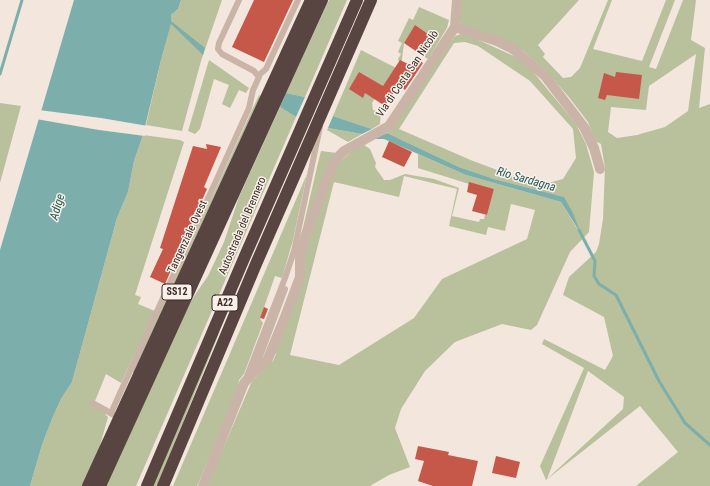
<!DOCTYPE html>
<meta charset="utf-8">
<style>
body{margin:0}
canvas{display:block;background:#f2e6dd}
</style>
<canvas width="710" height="486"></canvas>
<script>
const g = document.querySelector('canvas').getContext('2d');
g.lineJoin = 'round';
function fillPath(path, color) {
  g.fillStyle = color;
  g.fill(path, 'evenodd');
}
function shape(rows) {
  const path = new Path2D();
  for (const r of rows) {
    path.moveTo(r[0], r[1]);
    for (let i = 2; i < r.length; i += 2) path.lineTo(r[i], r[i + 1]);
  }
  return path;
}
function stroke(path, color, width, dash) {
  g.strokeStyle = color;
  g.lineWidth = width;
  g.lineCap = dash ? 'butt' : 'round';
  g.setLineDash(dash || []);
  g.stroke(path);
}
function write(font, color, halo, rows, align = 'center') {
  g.font = font + ' "Roboto Condensed",sans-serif';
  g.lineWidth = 3;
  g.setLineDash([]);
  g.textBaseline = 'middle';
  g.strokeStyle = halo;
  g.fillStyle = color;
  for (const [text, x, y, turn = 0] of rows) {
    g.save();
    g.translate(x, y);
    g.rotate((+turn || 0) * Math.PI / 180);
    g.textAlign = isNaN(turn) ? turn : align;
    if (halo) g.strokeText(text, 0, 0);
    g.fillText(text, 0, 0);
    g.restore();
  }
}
fillPath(shape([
 [181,0,222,0,201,61,182,131,146,125,161,60,171,23,171,15,178,9],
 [329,0,347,0,305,97,286,93],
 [459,0,579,0,538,45,545,54,543,57,563,78,571,77,580,68,608,0,612,0,593,49,642,61,666,0,675,0,649,67,656,69,683,0,696,0,691,40,705,48,699,108,710,104,710,486,636,486,678,452,640,406,546,480,540,466,584,368,542,344,544,339,605,370,613,356,604,317,563,295,569,277,596,252,599,244,603,219,605,168,601,144,595,141,588,122,568,96,545,70,523,51,512,44,461,24,459,21],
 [696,54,688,111,665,127,637,135,617,138,608,132,611,107,646,110,649,86],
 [588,371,624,397,623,409,547,479],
 [419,7,449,20,447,28,428,59,420,54,431,36,415,26,404,43,401,67,398,59,401,54,398,52,402,43,398,41,409,18,413,20],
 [461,34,472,37,516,57,530,68,576,124,586,144,594,172,589,232,570,252,537,325,531,330,502,324,455,342,425,371,401,409,395,428,410,467,389,475,370,486,387,486,207,486,252,381,273,361,276,354,274,352,304,254,335,166,352,151,364,145,370,149,376,163,375,167,384,180,390,180,405,174,434,179,459,188,452,216,479,222,480,219,484,219,485,215,487,215,494,189,470,183,469,184,418,168,418,154,466,175,561,202,579,232,563,197,494,179,459,167,387,133,455,36],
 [465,42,478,46,530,81,573,129,576,158,563,179,544,184,516,177,473,161,399,129,454,43],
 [404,176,457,189,449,226,486,235,488,227,505,231,511,204,535,210,527,239,442,279,414,318,339,365,290,355,334,182,399,197],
 [361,50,400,70,390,76,372,103,373,110,381,112,380,124,372,129,333,116],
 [209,60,249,88,246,93,239,90,230,108,222,104,229,85,214,79,200,129,195,134,188,131],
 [259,95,261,96,135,374,132,372],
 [0,103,21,106,0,183],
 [280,107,296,117,136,486,106,486,190,302,208,276,224,242,239,197],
 [328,128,362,134,348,142,327,130],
 [143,135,180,140,184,142,135,295,141,297,138,304,155,311,121,383,106,374,95,401,108,408,105,414,108,417,99,449,83,486,30,486,42,445,52,419,61,399,72,382,117,218,128,192,134,161],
 [321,151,337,153,299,245,317,167],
 [307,174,293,240,282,278,275,276,260,319,263,323,244,374,239,380,237,392,199,482,197,486,173,486],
 [220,331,157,486,152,486,215,338]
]), '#b9c19c');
fillPath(shape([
 [74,0,181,0,178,9,171,15,171,21,205,48,203,55,171,24,161,60,143,135,134,161,128,192,117,218,72,382,61,399,52,419,42,445,30,486,0,486,0,250],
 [286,93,305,97,296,117,280,107],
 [333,116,372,129,362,134,328,128],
 [387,133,459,167,494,179,564,197,573,213,581,234,561,202,466,175,384,139,374,139]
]), '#7cafab');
fillPath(shape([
 [39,110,101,118,148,126,145,136,99,130,36,119]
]), '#f2e6dd');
stroke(shape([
 [0,74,22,0],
 [579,230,595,261,594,276,599,284,616,295,659,381,685,423,710,445]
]), '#7cafab', 3);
fillPath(shape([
 [254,0,293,0,264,62,232,47],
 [415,25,431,36,430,38,434,41,423,56,404,43],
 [417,59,423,63,405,90,399,85,385,106,365,93,363,98,349,89,359,72,383,86,400,60,412,66],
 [616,72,642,75,639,99,607,95,605,100,598,98,604,73,615,77],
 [389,141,412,152,404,167,382,157],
 [206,144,221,147,204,187,207,189,165,284,150,277,163,249,160,248,193,146,207,149],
 [469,182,494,189,487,215,472,211,477,195,467,192],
 [264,307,268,309,264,319,260,318],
 [418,446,449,452,448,455,478,461,472,486,433,486,418,481,424,461,415,459],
 [496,456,520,462,516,478,492,473]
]), '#c55848');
stroke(shape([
 [259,75,266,69,298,0],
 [255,370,285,289],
 [247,376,285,278,294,251,320,127],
 [92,403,114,415],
 [111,413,249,108,253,90,259,77,254,71,222,54,218,49,219,43,239,0]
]), '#cab4a8', 6);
stroke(shape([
 [455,27,497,41,513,49,545,76,584,127,594,148,600,169],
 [203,486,244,383,252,374,267,361,285,317,300,277,300,257,305,237,334,161,344,151,389,126,455,27,457,0]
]), '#cab4a8', 10);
stroke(shape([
 [88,486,311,0],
 [100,486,322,0],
 [147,486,245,256,357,0],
 [163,486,256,264,371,0]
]), '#584440', 12);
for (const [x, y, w] of [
 [177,292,30],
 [225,303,26]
]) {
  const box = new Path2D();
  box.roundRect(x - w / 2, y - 8, w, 16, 3);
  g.fillStyle = '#faf0e9';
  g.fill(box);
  stroke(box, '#372b28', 1);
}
write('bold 10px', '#372b28', null, [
 ["SS12",177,292],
 ["A22",225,303]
]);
write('11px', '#372b28', '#faf0e9', [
 ["Via di Costa San Nicolò",408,74,-56],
 ["Autostrada del Brennero",243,226,-67],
 ["Tangenziale Ovest",188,237,-65]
]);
write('italic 12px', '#1e5956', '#faf0e9', [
 ["Rio Sardagna",526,180,16],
 ["Adige",58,207,-74]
]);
</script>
